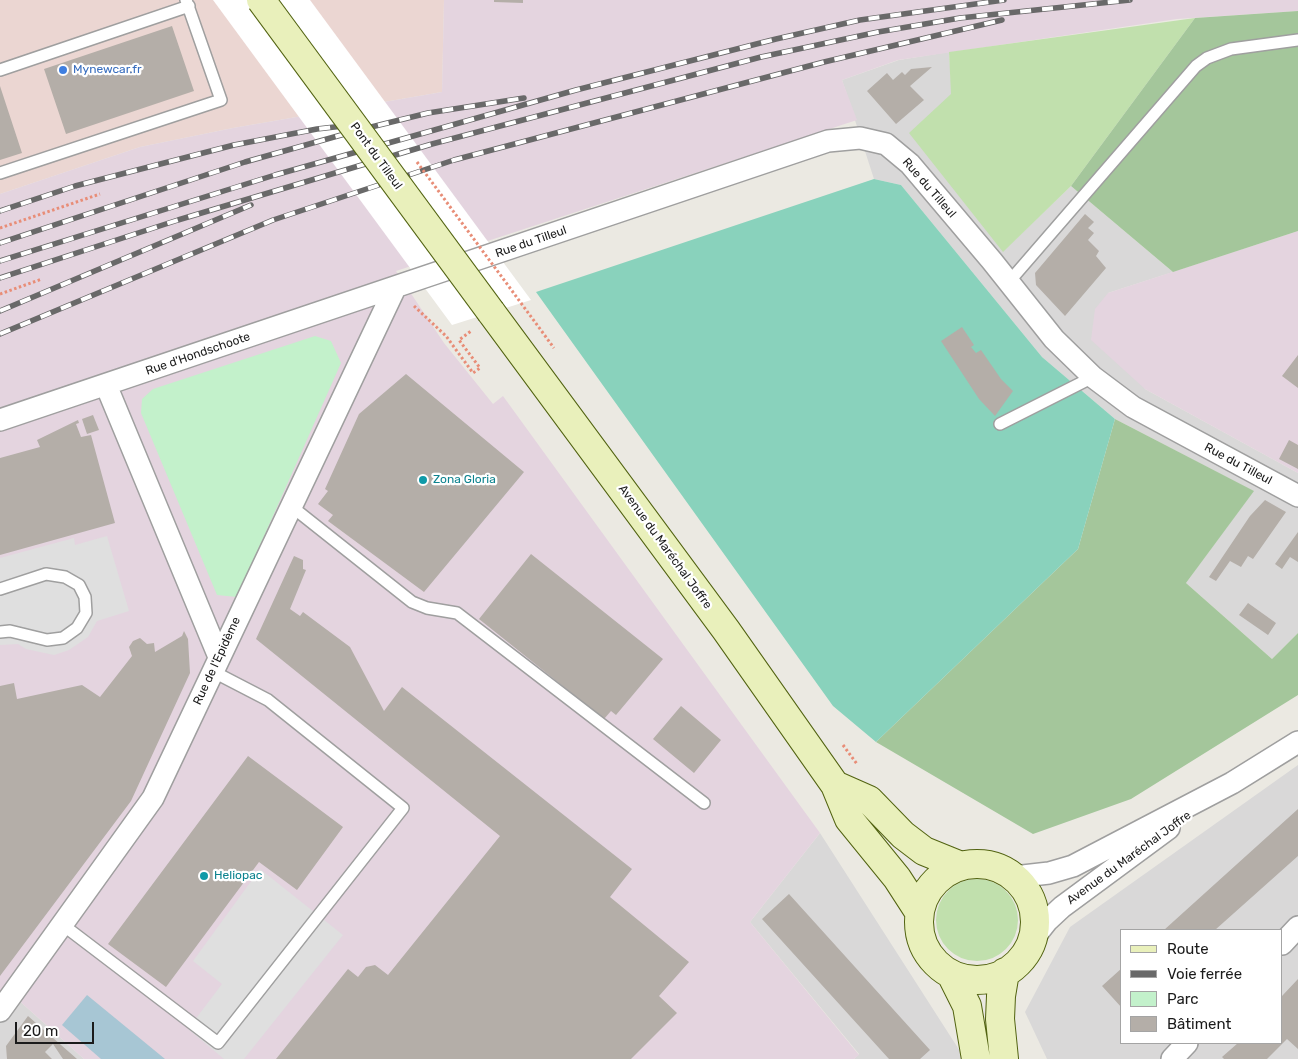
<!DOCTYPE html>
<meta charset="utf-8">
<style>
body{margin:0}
#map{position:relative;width:1298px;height:1059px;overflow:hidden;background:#ebe9e2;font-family:Rubik,sans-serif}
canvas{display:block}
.legend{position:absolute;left:1120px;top:929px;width:162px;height:115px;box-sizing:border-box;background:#fff;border:1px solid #a4a4a4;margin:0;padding:6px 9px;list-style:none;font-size:15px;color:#1b1b1b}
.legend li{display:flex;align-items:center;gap:10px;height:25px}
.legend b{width:25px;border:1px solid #a4a4a4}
.scale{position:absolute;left:15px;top:1022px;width:79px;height:22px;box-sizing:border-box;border:2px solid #1b1b1b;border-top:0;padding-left:6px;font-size:15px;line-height:18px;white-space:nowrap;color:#1b1b1b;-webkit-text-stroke:4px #fff;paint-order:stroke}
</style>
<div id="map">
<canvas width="1298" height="1059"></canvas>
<ul class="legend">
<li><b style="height:6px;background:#e9f0bb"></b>Route</li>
<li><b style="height:6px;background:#696969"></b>Voie ferrée</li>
<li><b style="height:14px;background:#c3f1cb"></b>Parc</li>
<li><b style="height:14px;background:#b4aea8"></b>Bâtiment</li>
</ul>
<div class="scale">20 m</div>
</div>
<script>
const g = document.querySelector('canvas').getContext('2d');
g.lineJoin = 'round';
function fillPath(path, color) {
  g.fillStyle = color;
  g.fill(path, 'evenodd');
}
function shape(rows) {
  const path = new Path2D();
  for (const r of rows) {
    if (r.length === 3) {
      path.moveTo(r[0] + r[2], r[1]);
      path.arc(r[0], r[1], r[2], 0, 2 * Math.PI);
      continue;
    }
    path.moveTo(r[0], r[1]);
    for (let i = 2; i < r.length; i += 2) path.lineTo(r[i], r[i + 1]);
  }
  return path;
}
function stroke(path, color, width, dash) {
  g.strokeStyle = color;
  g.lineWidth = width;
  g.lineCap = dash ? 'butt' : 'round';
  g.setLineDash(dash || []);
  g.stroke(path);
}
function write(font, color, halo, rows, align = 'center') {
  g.font = font + ' Rubik,sans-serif';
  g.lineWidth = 4.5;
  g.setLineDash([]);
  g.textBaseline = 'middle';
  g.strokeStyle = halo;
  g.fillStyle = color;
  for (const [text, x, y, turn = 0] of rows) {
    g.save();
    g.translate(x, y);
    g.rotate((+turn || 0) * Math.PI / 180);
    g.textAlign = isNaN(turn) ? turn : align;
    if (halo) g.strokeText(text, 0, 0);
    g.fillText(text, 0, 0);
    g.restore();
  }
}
fillPath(shape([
 [949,52,952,94,1003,251,1071,186,1173,272,1108,293,1145,389,1298,473,1298,633,1272,659,1186,583,1253,491,1115,419,1042,357,901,185,874,179,842,80,899,60],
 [1298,765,1298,1059,1047,1059,1025,1012,1070,927],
 [1122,930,1282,930,1282,1043,1122,1043],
 [820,833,965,1059,854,1059,859,1054,750,922],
 [5,988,84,1059,0,1059,0,994]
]), '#d9d8d8');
fillPath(shape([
 [0,0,444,0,442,92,233,128,140,147,0,194]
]), '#ebd6d2');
fillPath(shape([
 [444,0,1298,0,1298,11,1177,19,898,60,842,80,857,120,396,271,444,343,493,404,503,396,820,833,750,922,859,1055,854,1059,84,1059,5,988,0,994,0,194,140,147,233,128,442,92],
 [1298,231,1298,473,1145,389,1091,340,1095,309,1108,293]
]), '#e4d4df');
fillPath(shape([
 [1195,18,1071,186,1003,252,909,133,951,94,949,52],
 [977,920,41]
]), '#c1e0ad');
fillPath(shape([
 [1298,11,1298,231,1173,272,1071,186,1195,18],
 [1115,419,1254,491,1186,583,1272,659,1298,633,1298,695,1131,799,1033,834,876,742,1078,549]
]), '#a4c69b');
fillPath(shape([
 [315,336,331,341,341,363,237,597,217,595,141,413,142,399,153,389]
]), '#c3f1cb');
fillPath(shape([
 [874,179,901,185,1042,357,1115,419,1078,549,876,742,833,706,536,292]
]), '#89d2bc');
fillPath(shape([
 [107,536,129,611,97,621,88,637,69,650,54,655,26,649,18,644,0,645,0,558,74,538,75,545],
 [260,869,343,935,244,1059,224,1059,188,1029,222,984,193,961]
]), '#dfdfdf');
fillPath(shape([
 [87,995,165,1059,101,1059,62,1025]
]), '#a7c6d4');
fillPath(shape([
 [213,0,310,0,531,300,452,325]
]), '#fff');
fillPath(shape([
 [494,0,523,0,523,3,494,2],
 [172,26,194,91,66,134,44,69],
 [932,67,910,86,924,100,896,124,867,91,887,73,893,80,902,72,905,75,911,69],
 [0,86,22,153,0,160],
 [1085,214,1094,222,1088,228,1094,233,1088,240,1099,251,1096,256,1106,268,1065,316,1036,285,1035,273],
 [962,327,974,345,971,347,976,353,981,350,1001,379,1013,391,995,416,979,399,941,341],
 [1298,355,1298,388,1282,376],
 [406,374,524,472,424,592,328,521,333,515,318,504,328,491,325,489,359,414],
 [93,415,99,430,87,434,82,419],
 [78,420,79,423,76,424,81,437,91,435,115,523,0,555,0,458,40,447,37,440],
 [1289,440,1298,445,1298,469,1279,459],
 [1265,500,1286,512,1253,559,1248,556,1241,567,1230,561,1216,581,1209,577,1250,516],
 [1298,532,1298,562,1290,557,1282,569,1275,564],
 [531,554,663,659,616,715,611,711,604,719,479,619],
 [294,556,303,560,303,569,306,570,290,609,300,616,303,612,350,647,384,711,402,687,632,869,610,897,689,962,659,996,677,1013,631,1059,276,1059,348,969,358,977,366,967,375,965,388,975,500,836,256,639],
 [1248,603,1276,623,1268,635,1239,615],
 [184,631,188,639,190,673,131,801,0,976,0,686,14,683,17,699,82,685,100,697,132,656,129,647,133,641,140,638,147,644,154,643,155,652,182,636],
 [681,706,721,740,694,773,653,739],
 [248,756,343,827,297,890,259,862,166,987,108,944],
 [1298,809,1298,856,1215,930,1164,930],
 [789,894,930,1050,920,1059,889,1059,762,919],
 [1122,968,1122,1008,1102,986],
 [1298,979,1298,1049,1287,1039,1267,1059,1224,1059,1222,1057,1238,1043,1282,1043,1282,996],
 [28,1016,77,1059,63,1059,53,1044,45,1052,52,1059,7,1059,6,1046]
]), '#b4aea8');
const lane = shape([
 [0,70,189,6],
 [0,173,221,100,186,0],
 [1008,283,1196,66,1207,58,1231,49,1298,40],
 [1000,424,1093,377],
 [291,506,412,602,427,608,457,613,704,803],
 [0,589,46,574,65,577,79,585,85,597,86,613,77,628,63,638,47,640,10,631,0,632],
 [63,925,218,1043,403,808,268,700,212,671]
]);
const street = shape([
 [106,385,219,657],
 [0,420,828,141,860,138,886,144,910,164,992,261,1054,339,1093,377,1133,407,1298,496],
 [1014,877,1049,873,1073,866,1232,783,1298,742],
 [1032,940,1047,921,1062,907,1169,828],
 [1282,944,1298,927],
 [0,1011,153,798,395,288],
 [1172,1059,1187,1043]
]);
const secondary = shape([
 [491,312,726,630,835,785,849,819,897,878,919,912],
 [835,785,869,800,903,835,924,851,961,866],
 [977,922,58],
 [951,974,967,1006,976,1059],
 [1004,1059,1000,1019,1001,996,1005,972]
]);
stroke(lane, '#9f9f9f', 14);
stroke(street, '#9f9f9f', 24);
stroke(secondary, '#526311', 30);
stroke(shape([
 [0,228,100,194],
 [0,294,42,279],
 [521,303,554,348],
 [414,306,446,336,473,373,480,368,459,340,471,331],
 [843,745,857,764]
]), '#e88d77', 3, [2.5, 2.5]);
stroke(lane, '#fff', 11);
stroke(street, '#fff', 21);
stroke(secondary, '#e9f0bb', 28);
const rail = shape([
 [0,211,75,186,234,145,317,129,361,124],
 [0,243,245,162,359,130,428,113,524,98],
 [0,261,275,175,576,90,776,39,860,20,1004,0],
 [0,278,178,220,432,144,761,57,878,32,960,18,1130,0],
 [0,311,251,205],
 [0,334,273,220,454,160,824,62,1002,20]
]);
stroke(rail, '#696969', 5.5);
stroke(rail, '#fff', 4, [11]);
const secondaryBridge = shape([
 [261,0,491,312]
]);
stroke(secondaryBridge, '#526311', 30, []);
stroke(shape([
 [417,162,521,303]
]), '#e88d77', 3, [2.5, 2.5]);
stroke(secondaryBridge, '#e9f0bb', 28);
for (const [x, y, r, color] of [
 [63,70,5,"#3f7fe0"],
 [423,480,5,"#0f9aa8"],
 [204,876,5,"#0f9aa8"]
]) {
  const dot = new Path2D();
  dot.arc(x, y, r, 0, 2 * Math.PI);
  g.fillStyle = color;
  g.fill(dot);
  stroke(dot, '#fff', 2);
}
write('12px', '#366cbe', '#fff', [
 ["Mynewcar.fr",73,70]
], 'left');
write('12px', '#1b1b1b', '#fff', [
 ["Pont du Tilleul",376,156,54],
 ["Rue du Tilleul",929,188,49],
 ["Rue du Tilleul",531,242,-19],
 ["Rue d'Hondschoote",198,354,-19],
 ["Rue du Tilleul",1238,464,28],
 ["Avenue du Maréchal Joffre",665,547,54],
 ["Rue de l'Epidème",217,661,-65],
 ["Avenue du Maréchal Joffre",1129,858,-36]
]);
write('12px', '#0d838f', '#fff', [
 ["Zona Gloria",433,480],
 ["Heliopac",214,876]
], 'left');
</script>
